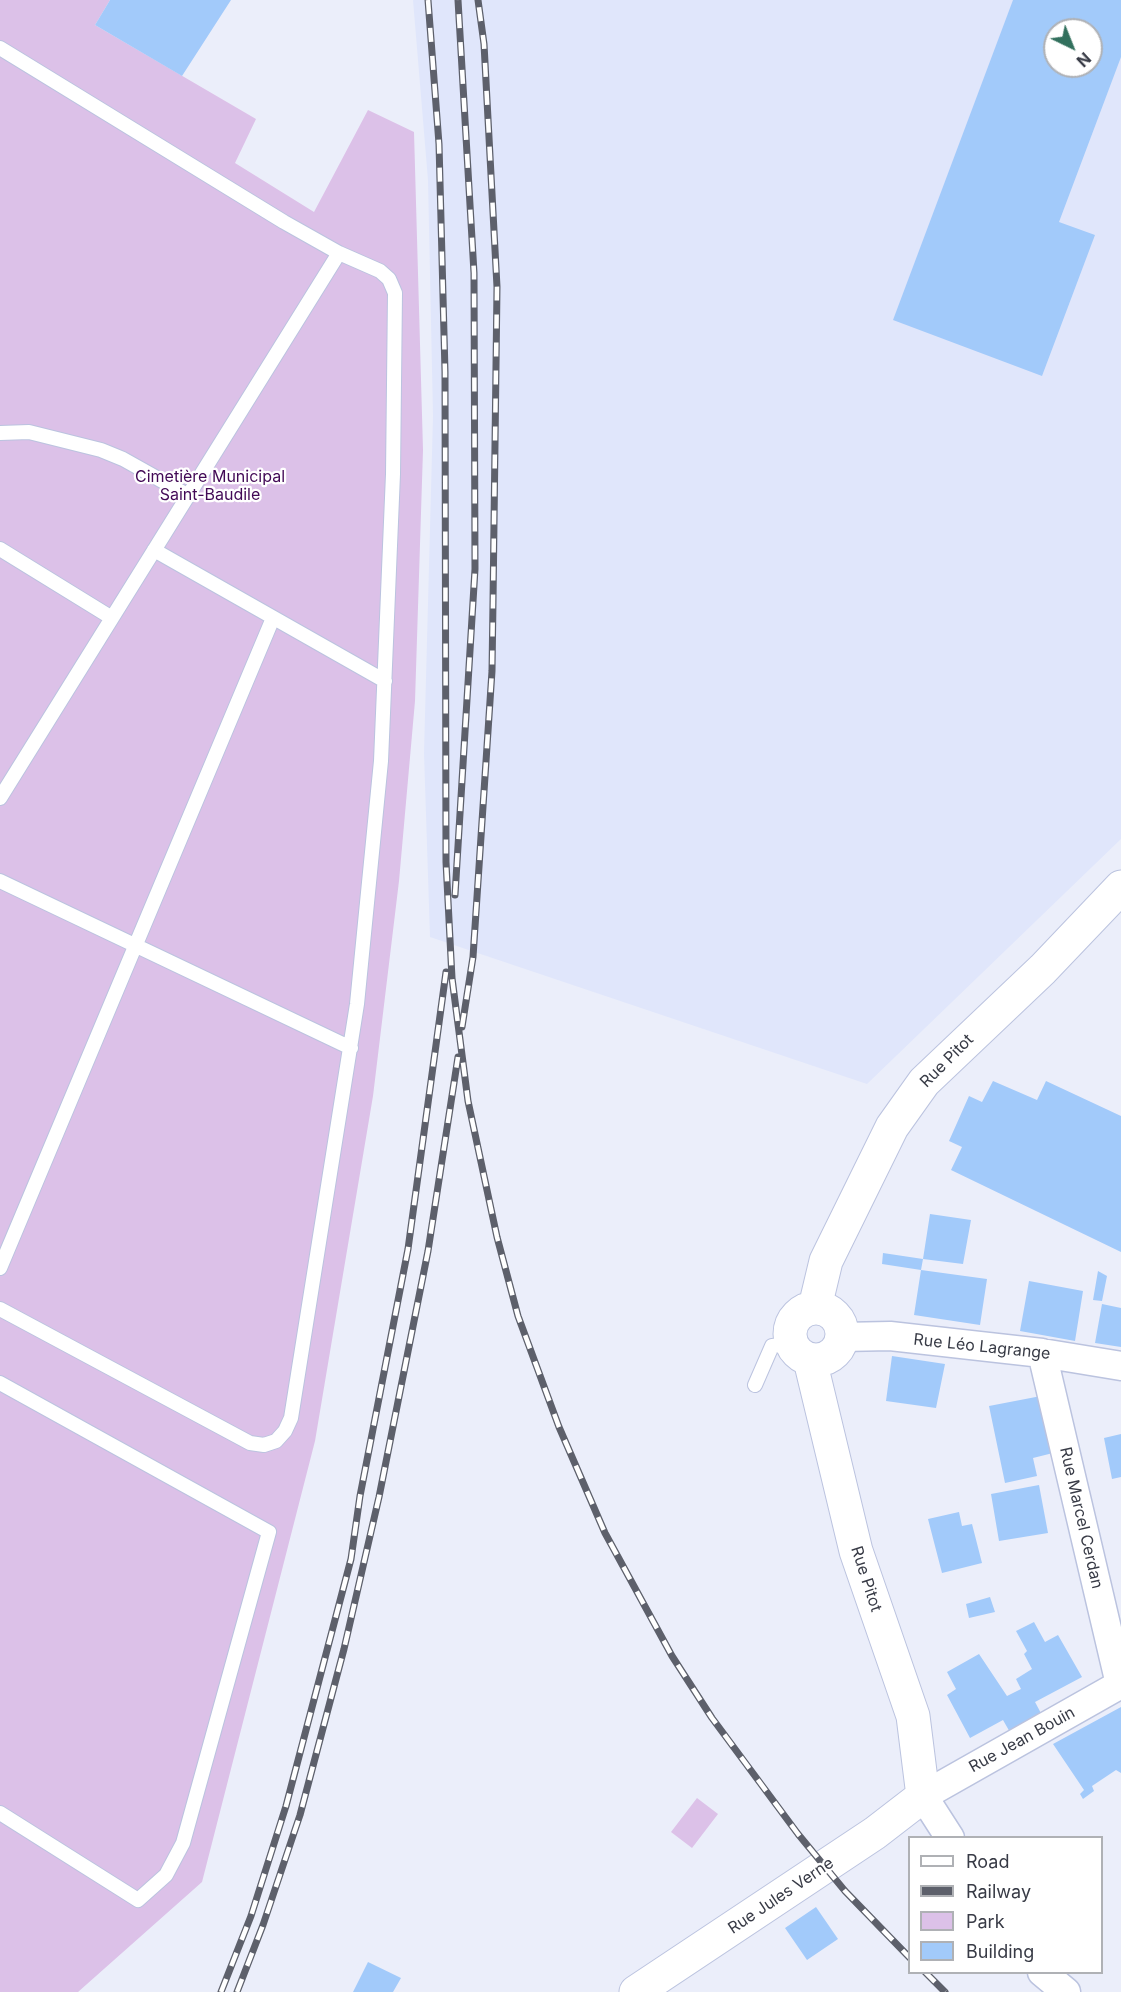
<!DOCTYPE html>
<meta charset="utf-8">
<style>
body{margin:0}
#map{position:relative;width:1121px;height:1992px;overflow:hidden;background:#ebeefa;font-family:Inter,sans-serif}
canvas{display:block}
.legend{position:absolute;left:908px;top:1836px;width:195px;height:138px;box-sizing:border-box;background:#fff;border:2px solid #afb1b5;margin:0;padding:8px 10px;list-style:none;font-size:18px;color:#383b46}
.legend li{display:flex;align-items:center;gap:12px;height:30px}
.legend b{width:30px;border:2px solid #afb1b5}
.north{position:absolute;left:1043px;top:18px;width:60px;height:60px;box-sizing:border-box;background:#fff;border:2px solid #afb1b5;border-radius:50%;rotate:137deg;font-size:16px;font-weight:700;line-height:24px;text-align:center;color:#383b46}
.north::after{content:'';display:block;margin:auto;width:21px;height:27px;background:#32705d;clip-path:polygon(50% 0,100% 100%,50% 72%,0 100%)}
</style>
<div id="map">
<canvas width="1121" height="1992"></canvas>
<ul class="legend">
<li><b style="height:8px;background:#fff"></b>Road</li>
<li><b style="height:8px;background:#5d606b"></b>Railway</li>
<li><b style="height:16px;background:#dcc1e8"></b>Park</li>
<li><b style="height:16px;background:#a2cafa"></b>Building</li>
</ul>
<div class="north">N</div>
</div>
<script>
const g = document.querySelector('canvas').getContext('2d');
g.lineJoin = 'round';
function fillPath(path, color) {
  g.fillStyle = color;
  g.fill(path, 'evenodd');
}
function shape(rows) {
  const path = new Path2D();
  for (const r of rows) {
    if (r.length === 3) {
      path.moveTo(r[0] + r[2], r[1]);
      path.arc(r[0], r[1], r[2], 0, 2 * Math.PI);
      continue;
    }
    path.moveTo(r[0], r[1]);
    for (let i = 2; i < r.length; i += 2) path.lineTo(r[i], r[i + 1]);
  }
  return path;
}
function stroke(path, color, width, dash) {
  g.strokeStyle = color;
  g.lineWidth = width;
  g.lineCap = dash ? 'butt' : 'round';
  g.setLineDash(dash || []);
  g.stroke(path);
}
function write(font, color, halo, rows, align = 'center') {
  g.font = font + ' Inter,sans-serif';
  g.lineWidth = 4.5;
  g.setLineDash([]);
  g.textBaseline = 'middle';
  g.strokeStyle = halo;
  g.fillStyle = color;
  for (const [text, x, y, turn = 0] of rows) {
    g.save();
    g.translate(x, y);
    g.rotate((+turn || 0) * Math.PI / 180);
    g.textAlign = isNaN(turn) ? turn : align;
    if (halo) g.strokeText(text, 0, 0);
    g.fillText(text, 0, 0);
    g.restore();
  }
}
fillPath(shape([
 [413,0,1121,0,1121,839,867,1084,430,937,424,753,433,416,428,180],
 [1055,30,1091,30,1091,66,1055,66]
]), '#e0e6fb');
fillPath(shape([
 [0,0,110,0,95,25,256,119,235,163,314,212,368,110,414,132,423,450,415,701,399,881,373,1096,315,1441,202,1882,78,1992,0,1992],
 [697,1798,718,1814,692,1848,671,1832]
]), '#dcc1e8');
fillPath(shape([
 [110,0,231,0,182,76,95,25],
 [1013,0,1121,0,1121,57,1059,222,1095,235,1042,376,893,320],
 [1055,30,1091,30,1091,66,1055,66],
 [993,1081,1037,1100,1046,1081,1121,1116,1121,1252,951,1170,962,1147,949,1141,969,1096,982,1102],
 [930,1214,971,1220,963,1264,923,1259,921,1270,882,1264,883,1253,923,1259],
 [921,1270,987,1279,980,1325,914,1315],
 [1098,1271,1107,1276,1102,1301,1093,1300],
 [1029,1281,1083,1291,1075,1341,1020,1331],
 [1102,1304,1121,1308,1121,1347,1095,1343],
 [892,1356,945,1364,936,1408,886,1401],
 [1041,1396,1053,1453,1033,1458,1037,1476,1005,1483,989,1406],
 [1121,1434,1121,1477,1112,1479,1104,1438],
 [1039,1485,1048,1533,999,1541,991,1494],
 [959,1512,962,1526,972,1524,982,1563,942,1573,928,1519],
 [990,1597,995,1612,969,1618,966,1604],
 [1034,1622,1045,1642,1058,1635,1082,1677,1035,1702,1043,1717,1011,1734,1003,1720,970,1738,947,1695,956,1689,947,1672,979,1654,1007,1696,1021,1689,1016,1679,1032,1669,1024,1654,1027,1651,1016,1631],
 [1121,1707,1121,1773,1116,1770,1092,1786,1094,1791,1083,1799,1080,1794,1084,1790,1053,1744],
 [816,1907,838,1939,807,1960,785,1928],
 [368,1962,401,1978,393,1992,353,1992]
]), '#a2cafa');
const lane = shape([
 [0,48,284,222,339,253,380,271,389,279,395,293,393,474,381,761,357,1004,291,1418,285,1431,276,1441,264,1445,250,1443,0,1309],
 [0,433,29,432,101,450,123,459,189,496],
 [0,549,112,618],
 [154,550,385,681],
 [0,798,339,253],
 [0,881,351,1048],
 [0,1268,273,618],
 [0,1383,269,1532,183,1843,166,1875,138,1900,0,1813],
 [755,1385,772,1346,791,1344]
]);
const street = shape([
 [842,1337,890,1336,1042,1353,1121,1366],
 [1042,1353,1120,1684],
 [950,1838,923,1796,1121,1684],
 [1042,1972,1066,1992]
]);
const secondary = shape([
 [815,1307,826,1261,892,1127,924,1082,1043,969,1121,887],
 [816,1334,26],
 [636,1992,875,1833,923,1796,913,1716,856,1551,810,1360]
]);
stroke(lane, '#bbc3df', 16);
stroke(street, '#bbc3df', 31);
stroke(secondary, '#bbc3df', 35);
stroke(lane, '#fff', 14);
stroke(street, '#fff', 28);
stroke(secondary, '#fff', 33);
const rail = shape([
 [428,0,439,144,445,372,446,862,452,978,468,1101,497,1237,518,1316,559,1427,605,1533,672,1656,712,1718,798,1834,845,1891,910,1958],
 [455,895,475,569,474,273,458,0],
 [462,1027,473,957,492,671,493,602,497,287,484,44,478,0],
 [925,1972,945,1992],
 [221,1992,251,1916,286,1806,351,1559,360,1496,408,1249,446,972],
 [237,1992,263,1925,300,1815,344,1649,379,1497,428,1251,458,1057]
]);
stroke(rail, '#5d606b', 7);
stroke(rail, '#fff', 4.5, [14]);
write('16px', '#420956', '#fff', [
 ["Cimetière Municipal",210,477],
 ["Saint-Baudile",210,495]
]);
write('16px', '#383b46', '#fff', [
 ["Rue Pitot",947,1061,-45],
 ["Rue Léo Lagrange",982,1347,6],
 ["Rue Marcel Cerdan",1081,1518,77],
 ["Rue Pitot",866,1579,72],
 ["Rue Jean Bouin",1022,1740,-29],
 ["Rue Jules Verne",781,1896,-34]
]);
</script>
